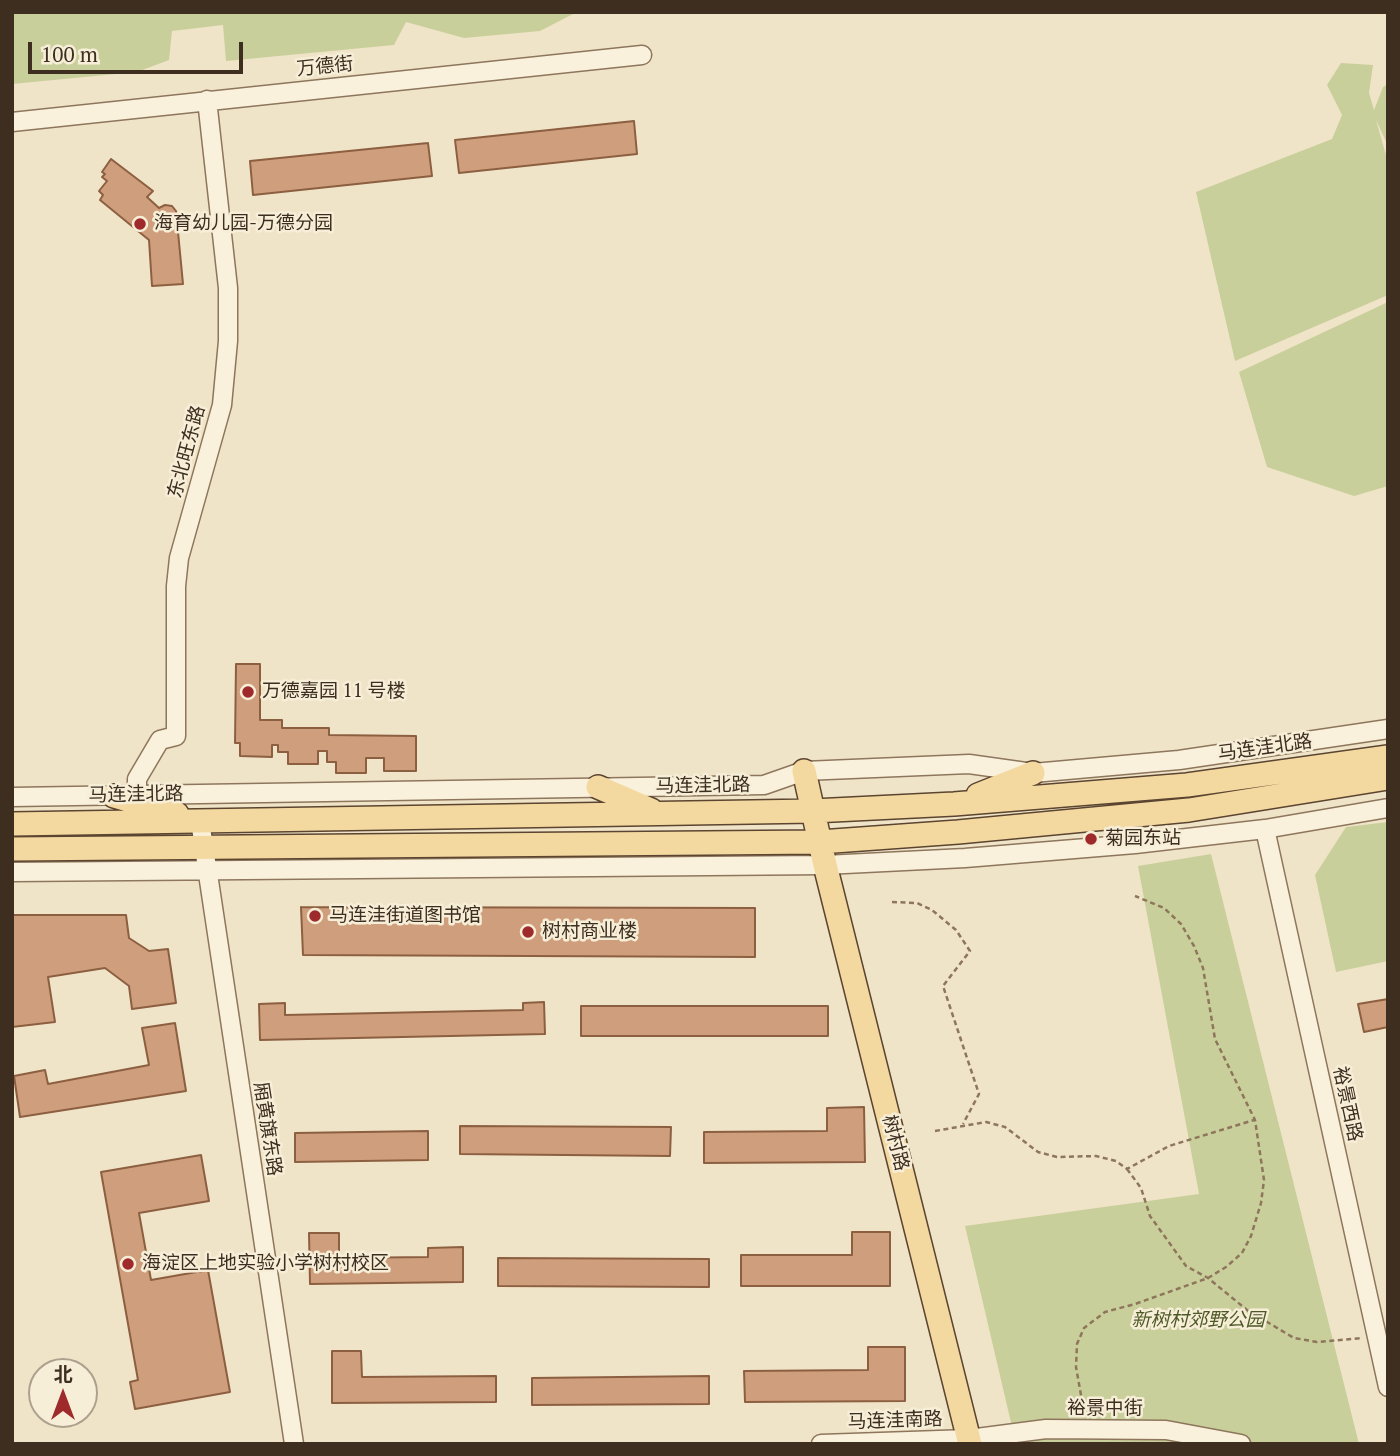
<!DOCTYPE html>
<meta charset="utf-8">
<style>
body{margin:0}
#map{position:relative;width:1400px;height:1456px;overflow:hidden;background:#f0e4c8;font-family:"PT Serif","Noto Sans SC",serif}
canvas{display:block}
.frame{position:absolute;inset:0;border:14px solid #3d2e20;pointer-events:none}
.north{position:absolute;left:28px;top:1358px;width:70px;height:70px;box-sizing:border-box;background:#f7eed8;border:2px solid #ada18e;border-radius:50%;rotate:0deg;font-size:19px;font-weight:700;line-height:28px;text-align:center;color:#3d2e20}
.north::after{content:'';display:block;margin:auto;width:24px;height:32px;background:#9e2a2b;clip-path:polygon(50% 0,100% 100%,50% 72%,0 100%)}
.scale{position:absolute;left:28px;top:42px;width:215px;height:32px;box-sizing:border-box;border:4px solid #3d2e20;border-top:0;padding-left:9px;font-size:21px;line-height:24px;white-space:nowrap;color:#3d2e20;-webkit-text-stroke:5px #f7eed8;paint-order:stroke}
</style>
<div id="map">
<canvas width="1400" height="1456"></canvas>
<div class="frame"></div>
<div class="north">北</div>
<div class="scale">100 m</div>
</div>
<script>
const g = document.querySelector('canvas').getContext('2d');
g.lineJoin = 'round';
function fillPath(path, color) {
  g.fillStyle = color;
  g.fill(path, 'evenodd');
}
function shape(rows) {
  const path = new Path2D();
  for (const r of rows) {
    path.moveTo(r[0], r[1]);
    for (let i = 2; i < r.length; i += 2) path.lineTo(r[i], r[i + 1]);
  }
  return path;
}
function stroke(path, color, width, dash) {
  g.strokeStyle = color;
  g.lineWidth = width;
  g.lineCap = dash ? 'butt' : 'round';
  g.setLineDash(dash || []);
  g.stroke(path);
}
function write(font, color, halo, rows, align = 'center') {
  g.font = font + ' "PT Serif","Noto Sans SC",serif';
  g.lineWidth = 5;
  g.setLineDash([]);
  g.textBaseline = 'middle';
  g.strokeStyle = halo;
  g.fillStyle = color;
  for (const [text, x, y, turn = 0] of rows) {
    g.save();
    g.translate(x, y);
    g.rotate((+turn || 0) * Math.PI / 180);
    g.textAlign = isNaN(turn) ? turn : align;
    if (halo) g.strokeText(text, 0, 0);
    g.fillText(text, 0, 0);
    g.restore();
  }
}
fillPath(shape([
 [12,12,577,12,540,31,464,38,406,22,394,45,226,61,223,25,172,31,169,60,137,72,12,84],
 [1341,63,1373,65,1369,93,1374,110,1383,87,1388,84,1388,146,1376,120,1388,162,1388,295,1235,361,1196,192,1332,139,1342,115,1327,85],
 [1388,302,1388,486,1354,496,1267,467,1239,372],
 [1388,822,1388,961,1336,972,1315,875,1346,827],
 [1211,854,1359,1444,1016,1444,965,1226,1199,1194,1138,866]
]), '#c9cf9b');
const building = shape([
 [634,121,637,154,459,173,455,140,634,121],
 [428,143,432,176,253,195,250,161,428,143],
 [111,159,153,191,147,197,159,208,165,205,172,206,176,211,183,284,152,286,149,240,100,200,103,195,99,191,107,181,102,177,105,174,102,172,111,159],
 [236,664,260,664,260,720,282,720,282,728,329,728,329,735,416,736,416,771,384,771,384,758,366,758,366,773,336,773,336,762,327,762,327,751,318,751,318,764,288,764,288,752,278,752,278,745,272,745,272,757,240,756,240,743,235,743,236,664],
 [301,907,755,908,755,957,303,955,301,907],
 [12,915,126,915,129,938,149,951,168,949,176,1003,132,1009,129,986,105,968,48,977,55,1022,12,1027,12,915],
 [1388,999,1388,1027,1364,1032,1358,1004,1388,999],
 [544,1002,545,1034,260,1040,259,1004,285,1003,285,1015,523,1010,523,1003,544,1002],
 [581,1006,828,1006,828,1036,581,1036,581,1006],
 [175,1023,186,1091,20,1117,14,1076,45,1070,48,1084,149,1065,142,1028,175,1023],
 [864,1107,865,1162,704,1163,704,1132,827,1131,827,1108,864,1107],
 [460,1126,671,1127,670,1156,460,1154,460,1126],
 [428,1131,428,1160,295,1162,295,1133,428,1131],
 [201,1155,209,1201,139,1213,151,1280,208,1270,230,1392,135,1409,130,1382,138,1380,101,1172,201,1155],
 [852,1232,890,1232,890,1286,741,1286,741,1255,852,1255,852,1232],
 [309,1233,339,1233,339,1258,428,1257,428,1248,463,1247,463,1282,310,1284,309,1233],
 [498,1258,709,1259,709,1287,498,1286,498,1258],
 [868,1347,905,1347,905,1401,745,1402,744,1371,868,1370,868,1347],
 [332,1351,361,1351,362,1377,496,1376,496,1402,332,1403,332,1351],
 [709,1376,709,1404,532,1405,532,1378,709,1376]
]);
fillPath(building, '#cf9f7d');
stroke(building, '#8d5f41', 2);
const minor = shape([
 [12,122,642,55],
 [137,795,137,779,160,740,176,736,176,586,179,558,222,405,228,341,228,288,207,100],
 [12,797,764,785,804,771,969,764,1033,773,1179,760,1388,729],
 [200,821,294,1444],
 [1265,829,1388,1387],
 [12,872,825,865,965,858,1135,844,1265,829,1388,808],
 [821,1444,969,1439,1046,1429,1166,1430,1241,1444]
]);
const major = shape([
 [804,771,825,865,970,1444],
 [598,787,651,810],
 [978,795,1033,773],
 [114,796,177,814],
 [12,824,813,811,954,804,1187,785,1388,757],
 [12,849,820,842,958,832,1189,810,1388,778]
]);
stroke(minor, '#8d765c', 21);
stroke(major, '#5b4430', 26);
stroke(shape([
 [892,902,917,903,932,910,956,930,970,951,943,986,979,1094,963,1124],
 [935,1131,986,1122,1005,1127,1038,1152,1057,1157,1096,1156,1116,1161,1127,1169,1169,1146,1254,1120],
 [1127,1169,1141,1188,1150,1216,1186,1266,1208,1278,1247,1310,1294,1338,1317,1342,1363,1338],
 [1084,1412,1076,1367,1077,1344,1084,1328,1105,1312,1135,1304,1208,1278,1226,1267,1242,1253,1251,1236,1261,1203,1264,1180,1255,1120,1215,1039,1203,968,1194,946,1181,924,1164,908,1135,896]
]), '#8d765c', 2.5, [5, 3.5]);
stroke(minor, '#faf1dc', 18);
stroke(major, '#f3d9a0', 23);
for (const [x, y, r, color] of [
 [140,224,7,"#9e2a2b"],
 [248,692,7,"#9e2a2b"],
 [1091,839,7,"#9e2a2b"],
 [315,916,7,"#9e2a2b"],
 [528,932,7,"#9e2a2b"],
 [128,1264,7,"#9e2a2b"]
]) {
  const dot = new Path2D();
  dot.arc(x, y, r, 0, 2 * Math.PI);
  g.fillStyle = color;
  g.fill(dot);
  stroke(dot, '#f7eed8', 2.5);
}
write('19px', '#3d2e20', '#f7eed8', [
 ["万德街",325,67,-6],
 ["东北旺东路",187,452,-75],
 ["马连洼北路",1265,748,-8],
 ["马连洼北路",703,786,-1],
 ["马连洼北路",136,795,-1],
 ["裕景西路",1347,1104,78],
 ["厢黄旗东路",267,1129,81],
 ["树村路",895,1143,76],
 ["裕景中街",1105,1409],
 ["马连洼南路",895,1421,-2]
]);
write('19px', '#3d2e20', '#f7eed8', [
 ["海育幼儿园-万德分园",154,224],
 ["万德嘉园 11 号楼",262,692],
 ["菊园东站",1105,839],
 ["马连洼街道图书馆",329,916],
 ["树村商业楼",542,932],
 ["海淀区上地实验小学树村校区",142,1264]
], 'left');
write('italic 19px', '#4d5a26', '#f7eed8', [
 ["新树村郊野公园",1198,1321]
]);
</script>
